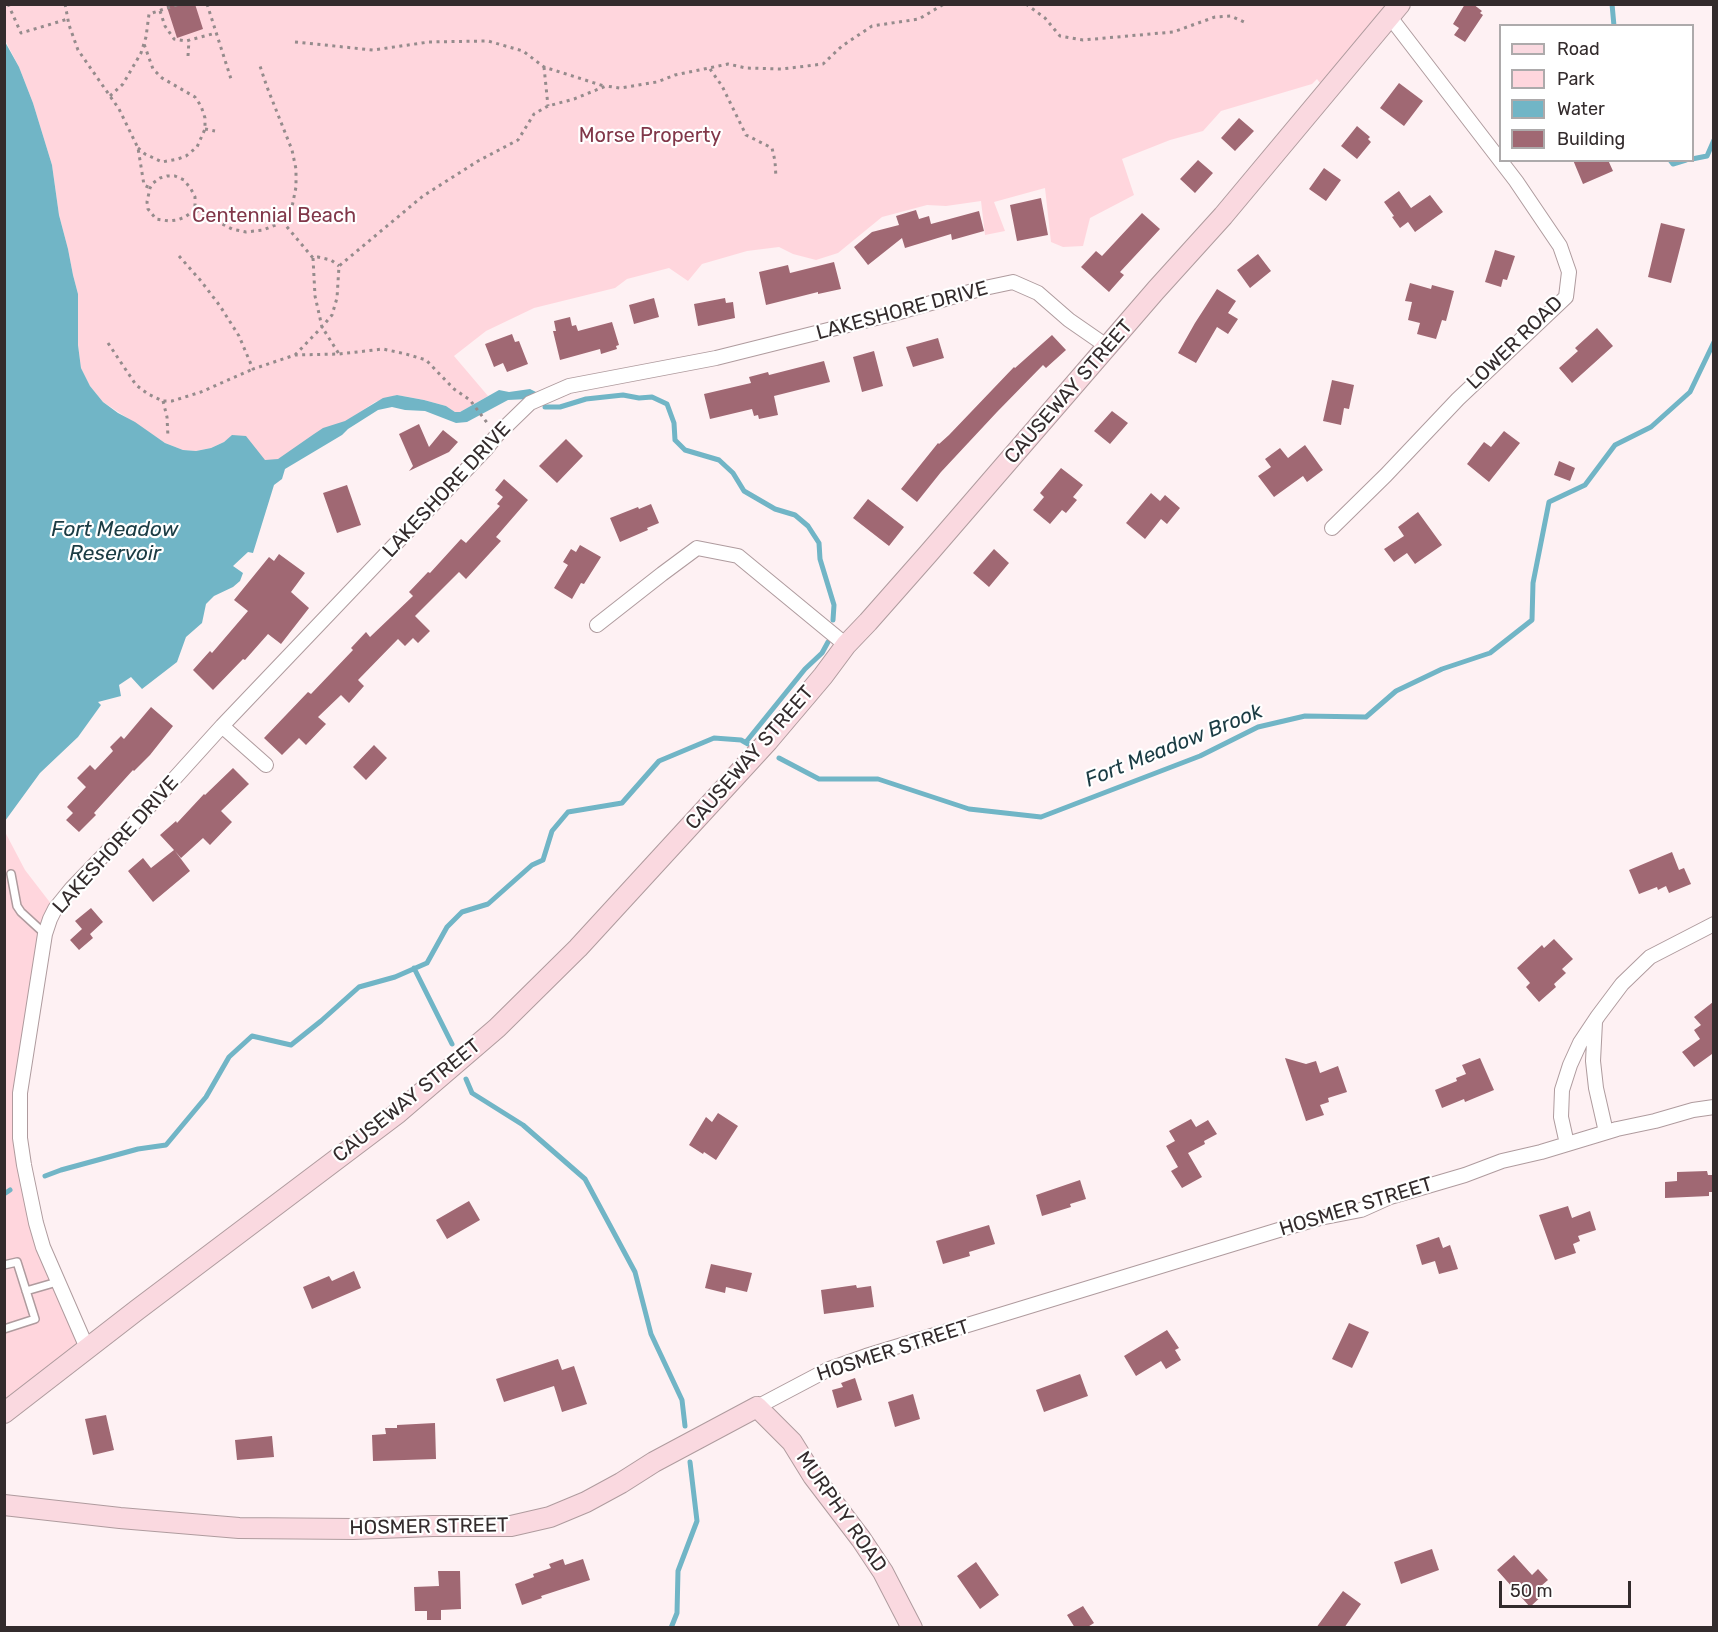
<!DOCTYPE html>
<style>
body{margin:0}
#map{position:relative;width:1718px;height:1632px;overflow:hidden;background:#fef1f3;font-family:Rubik,sans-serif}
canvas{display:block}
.frame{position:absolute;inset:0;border:6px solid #332b2c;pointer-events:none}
.legend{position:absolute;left:1499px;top:24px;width:195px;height:138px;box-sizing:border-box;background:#fff;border:2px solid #adaaab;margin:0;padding:8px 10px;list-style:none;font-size:18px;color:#332b2c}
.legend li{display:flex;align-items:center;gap:12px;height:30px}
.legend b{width:30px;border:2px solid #adaaab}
.scale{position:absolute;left:1499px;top:1581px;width:132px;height:27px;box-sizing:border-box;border:3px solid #332b2c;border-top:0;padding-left:8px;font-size:18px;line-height:21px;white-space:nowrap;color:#332b2c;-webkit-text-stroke:4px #fff;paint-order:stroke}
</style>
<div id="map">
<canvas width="1718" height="1632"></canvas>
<div class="frame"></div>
<ul class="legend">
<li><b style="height:8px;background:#fad9e0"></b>Road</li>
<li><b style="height:16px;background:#ffd6dd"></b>Park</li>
<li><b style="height:16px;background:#71b5c6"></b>Water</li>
<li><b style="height:16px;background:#a06873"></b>Building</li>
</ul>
<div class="scale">50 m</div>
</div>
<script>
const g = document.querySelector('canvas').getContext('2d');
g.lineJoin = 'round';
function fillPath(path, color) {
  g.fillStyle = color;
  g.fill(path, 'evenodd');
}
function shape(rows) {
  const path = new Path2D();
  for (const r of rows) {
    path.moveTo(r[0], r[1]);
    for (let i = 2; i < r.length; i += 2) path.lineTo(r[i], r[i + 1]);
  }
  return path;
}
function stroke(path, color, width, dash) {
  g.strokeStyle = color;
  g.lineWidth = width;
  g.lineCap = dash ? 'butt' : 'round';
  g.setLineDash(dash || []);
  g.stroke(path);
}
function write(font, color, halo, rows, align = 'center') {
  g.font = font + ' Rubik,sans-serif';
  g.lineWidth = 4.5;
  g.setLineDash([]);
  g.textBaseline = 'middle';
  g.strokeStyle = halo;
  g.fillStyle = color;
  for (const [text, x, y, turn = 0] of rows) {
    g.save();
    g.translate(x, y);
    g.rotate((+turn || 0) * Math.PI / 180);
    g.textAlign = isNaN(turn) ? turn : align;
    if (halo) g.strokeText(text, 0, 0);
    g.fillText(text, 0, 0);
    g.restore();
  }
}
fillPath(shape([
 [5,4,1392,5,1385,17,1320,83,1317,79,1312,84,1221,111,1203,131,1170,140,1122,159,1134,195,1090,218,1083,246,1063,247,1051,242,1045,188,994,202,1005,231,985,235,981,201,946,206,927,205,882,217,838,253,816,260,793,254,779,247,747,251,702,264,688,281,669,268,627,279,615,288,534,308,486,331,454,356,488,396,460,412,455,412,446,406,424,400,397,395,375,402,303,450,265,464,233,435,224,442,211,448,196,451,183,450,165,443,103,402,90,386,81,368,78,345,78,294,73,275,68,249,59,215,52,165,33,103,19,67,5,40],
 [4,830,25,870,55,909,20,1093,36,1223,87,1348,4,1413]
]), '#ffd6dd');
fillPath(shape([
 [4,40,19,67,33,103,52,165,59,215,68,249,73,275,78,294,78,345,81,368,90,386,103,402,118,413,135,422,165,443,183,450,196,451,211,448,224,442,232,435,246,436,265,460,278,459,314,434,323,428,345,421,383,398,397,395,424,400,446,406,455,412,460,412,499,390,509,392,530,389,540,394,528,399,508,400,467,422,456,423,425,411,405,410,392,407,378,410,348,429,342,435,285,469,282,479,274,485,253,553,248,552,233,566,243,573,240,581,233,587,214,596,206,604,202,623,186,637,177,662,142,689,131,677,119,685,121,696,98,702,101,705,78,737,40,773,5,821]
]), '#71b5c6');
stroke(shape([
 [1612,4,1614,26],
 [1692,159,1707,156,1714,140],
 [1670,160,1673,164,1686,160],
 [545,407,560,407,586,399,623,395,639,398,652,397,667,404,674,423,675,440,685,450,719,460,733,473,744,491,775,509,795,515,808,526,819,543,820,559,834,605,833,620],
 [746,742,805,669,822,653,828,642],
 [779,758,819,779,878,779,969,809,1041,817,1200,756,1258,727,1305,716,1366,717,1396,691,1442,669,1490,653,1532,620,1533,583,1549,502,1585,485,1615,445,1651,427,1690,392,1714,342],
 [414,968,452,1044],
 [466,1079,472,1093,523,1125,585,1179,635,1272,651,1334,682,1400,685,1426],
 [45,1176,61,1170,138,1149,166,1145,206,1097,229,1057,252,1036,291,1045,321,1021,359,987,395,977,427,963,447,927,462,912,488,904,532,865,543,860,552,831,568,812,622,803,659,761,714,738,741,740,748,744],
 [4,1194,10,1190],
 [671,1628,677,1613,678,1571,697,1521,690,1462]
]), '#71b5c6', 5);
fillPath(shape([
 [166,4,195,4,203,29,177,38],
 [1465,4,1473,4,1482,11,1480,13,1483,15,1465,42,1454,35,1459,28,1453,24],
 [1399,83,1423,101,1404,126,1380,108],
 [1239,118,1254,131,1235,151,1221,138],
 [1357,126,1370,137,1368,139,1371,142,1357,159,1341,146],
 [1198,160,1213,173,1195,193,1180,179],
 [1573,160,1608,160,1613,171,1583,184],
 [1324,168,1341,180,1326,201,1309,189],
 [1399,191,1411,208,1430,195,1443,212,1415,232,1408,222,1400,228,1392,217,1394,216,1384,202],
 [1041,198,1048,235,1017,241,1010,205],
 [916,210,919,219,929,216,931,224,979,211,984,231,952,240,951,234,905,248,902,238,868,265,854,247,872,232,899,225,896,216],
 [1142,213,1160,229,1120,272,1124,275,1109,292,1081,267,1096,251,1102,256],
 [1661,223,1685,229,1671,283,1648,277],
 [1495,250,1515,256,1507,280,1503,279,1501,287,1485,282],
 [1258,254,1271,271,1250,288,1237,270],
 [834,262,841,289,818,294,818,292,766,305,759,272,788,265,790,273],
 [1410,283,1431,289,1432,285,1454,291,1446,321,1442,320,1436,339,1417,334,1420,323,1408,320,1412,302,1405,301],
 [1217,289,1236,301,1228,313,1238,319,1228,334,1217,327,1196,363,1178,353,1195,323],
 [654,298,659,317,634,324,629,305],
 [725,298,726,303,733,302,735,318,698,326,694,304],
 [570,317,572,326,576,325,578,331,612,322,619,345,616,346,617,349,601,354,600,349,560,360,553,331,556,331,554,321],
 [1597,328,1613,346,1572,383,1559,368,1578,351,1575,348],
 [512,334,515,342,519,341,528,364,507,372,503,363,494,367,485,344],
 [1052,335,1066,350,1046,368,1043,365,997,412,941,472,917,502,901,489,938,443,939,444,949,435,1014,367,1015,368],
 [938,338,944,358,913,367,906,347],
 [874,351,883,386,862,392,853,357],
 [824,361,830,382,774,396,778,415,759,419,758,415,754,416,752,409,710,419,704,394,751,383,749,377,768,372,769,375],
 [1332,380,1354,385,1349,409,1344,408,1341,425,1323,421],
 [1112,411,1128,423,1110,444,1094,431],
 [419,424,429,447,443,430,458,442,449,452,409,471,413,466,399,434],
 [1504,431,1520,443,1489,482,1467,464,1484,442,1491,447],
 [566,439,583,456,557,483,539,466],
 [1305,445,1323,470,1307,482,1303,476,1274,497,1258,476,1271,467,1265,459,1280,448,1288,458],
 [1559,461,1575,468,1570,481,1554,475],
 [1061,468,1083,485,1073,497,1077,500,1066,513,1062,510,1050,524,1033,510,1044,497,1040,493],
 [504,479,528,500,496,537,501,541,466,579,459,572,415,616,430,631,418,643,413,638,405,646,398,639,358,680,364,686,349,703,341,695,318,717,326,724,306,745,299,738,282,755,264,738,308,692,311,694,353,650,351,648,366,632,370,637,413,596,409,592,428,572,430,573,461,539,466,543,500,506,497,504,503,497,495,490],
 [347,485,361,525,337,533,323,493],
 [1151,493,1160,501,1165,495,1180,508,1167,524,1161,519,1145,539,1126,523],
 [868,499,904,527,889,546,853,518],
 [651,504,659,523,647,528,648,530,620,542,610,518,638,507,639,509],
 [1418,512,1442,545,1415,564,1407,553,1394,562,1384,549,1404,536,1398,527],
 [580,545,601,557,584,584,581,583,572,599,554,588,568,565,563,562,571,549,576,552],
 [994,549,1009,563,989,587,973,573],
 [279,554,305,573,291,592,309,608,281,644,268,634,245,660,243,659,213,690,193,670,210,651,212,653,248,611,234,600,269,557,274,561],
 [151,707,173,726,150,755,134,771,133,770,94,813,96,815,79,832,66,820,73,813,67,807,86,787,77,778,90,765,95,770,113,751,110,747,121,736,124,739],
 [374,745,387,758,366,780,353,767],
 [233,768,249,784,221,811,232,822,210,845,203,838,181,858,175,851,190,871,153,902,128,871,143,858,151,868,174,850,160,835,176,821,177,823,204,794,205,795],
 [1672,852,1679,870,1684,868,1691,884,1669,893,1666,886,1658,890,1657,887,1639,894,1629,870],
 [91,908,103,922,90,934,93,938,79,950,70,940,82,929,75,921],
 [1554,939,1573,959,1562,969,1566,973,1554,984,1556,987,1539,1002,1526,987,1530,983,1517,968,1542,945,1544,948],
 [1713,1002,1713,1055,1712,1054,1694,1067,1682,1052,1700,1039,1694,1030,1701,1025,1694,1017],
 [1285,1058,1306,1064,1316,1061,1320,1073,1338,1066,1347,1092,1328,1098,1329,1102,1320,1105,1324,1115,1306,1121],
 [1480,1058,1494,1090,1465,1102,1464,1099,1442,1108,1435,1090,1457,1081,1456,1078,1466,1074,1462,1065],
 [718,1113,738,1126,716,1160,704,1152,703,1154,689,1145,706,1117,712,1122],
 [1191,1119,1196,1127,1208,1120,1217,1134,1204,1141,1205,1144,1188,1153,1202,1177,1182,1188,1171,1171,1178,1167,1166,1146,1175,1141,1169,1131],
 [1707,1171,1708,1175,1713,1175,1713,1192,1709,1192,1709,1196,1665,1198,1665,1182,1677,1181,1677,1172],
 [1080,1180,1086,1199,1070,1204,1071,1207,1042,1216,1036,1195],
 [469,1201,480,1220,447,1239,436,1220],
 [1568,1206,1572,1218,1590,1211,1596,1230,1578,1236,1580,1241,1573,1244,1576,1253,1555,1260,1539,1215],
 [989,1225,995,1244,969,1252,970,1256,943,1264,936,1241],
 [1439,1237,1443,1248,1450,1245,1458,1269,1439,1274,1435,1261,1422,1265,1416,1245],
 [711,1264,752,1273,747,1292,726,1287,725,1293,705,1288],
 [354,1271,361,1288,312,1309,303,1287,329,1276,332,1281],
 [856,1285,857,1288,871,1286,874,1307,824,1314,821,1290],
 [1349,1323,1369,1332,1352,1368,1332,1359],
 [1167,1330,1179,1348,1175,1350,1181,1360,1166,1369,1161,1361,1136,1376,1124,1356],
 [558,1359,562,1370,574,1366,587,1404,562,1412,554,1386,504,1402,496,1379],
 [1080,1374,1088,1396,1044,1412,1036,1390],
 [855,1378,862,1400,837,1408,832,1390,843,1387,841,1383],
 [913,1394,920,1419,895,1427,888,1402],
 [106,1415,114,1450,93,1455,85,1419],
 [435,1423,436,1459,373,1461,372,1435,386,1434,385,1428,397,1428,397,1425],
 [272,1436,274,1457,237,1460,235,1440],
 [1432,1549,1439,1570,1401,1584,1394,1562],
 [1514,1555,1532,1575,1538,1569,1548,1580,1541,1586,1546,1592,1530,1607,1497,1570],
 [563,1559,565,1565,583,1559,590,1580,541,1596,542,1598,522,1605,515,1584,534,1577,533,1574,551,1568,549,1564],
 [976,1562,999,1595,980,1609,957,1576],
 [438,1571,460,1571,461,1609,441,1610,441,1620,427,1620,427,1611,415,1611,414,1587,439,1586],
 [1343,1591,1361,1604,1344,1628,1316,1628],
 [1083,1606,1094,1623,1086,1628,1075,1628,1067,1615]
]), '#a06873');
const lane = shape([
 [11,874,17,906,21,912,45,934],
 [4,1265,17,1262,35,1319,4,1329],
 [26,1291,57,1282]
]);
const street = shape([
 [1332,528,1386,475,1458,399,1566,297,1569,272,1560,246,1516,181,1390,17],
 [597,625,662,574,697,548,738,556,846,645],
 [222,726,266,765],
 [1595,1022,1593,1061,1596,1088,1606,1132],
 [1567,1144,1561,1117,1562,1090,1570,1065,1580,1043,1598,1016,1622,984,1650,957,1714,924],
 [87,1348,43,1247,36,1223,24,1165,20,1138,20,1093,45,934,50,919,55,909,72,888,127,831,222,726,486,449,497,435,530,403,569,386,716,358,896,313,980,289,1013,282,1038,293,1069,320,1108,347],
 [757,1407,829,1369,866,1356,1282,1229,1320,1218,1361,1210,1390,1197,1465,1175,1502,1161,1541,1152,1617,1129,1655,1121,1693,1110,1714,1107]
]);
const secondary = shape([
 [4,1413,137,1310,398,1113,497,1028,578,948,768,741,823,676,846,645,868,622,928,554,1156,290,1223,216,1400,4],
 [4,1505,120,1518,239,1528,353,1529,433,1526,511,1526,550,1517,586,1502,621,1483,654,1462,757,1407,792,1442,813,1476,861,1539,883,1572,912,1628]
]);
stroke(lane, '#af9b9e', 10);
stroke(street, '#af9b9e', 16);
stroke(secondary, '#af9b9e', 22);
stroke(shape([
 [8,4,21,33,68,19],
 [65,4,69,25,78,50,119,109,138,148,144,185,150,188],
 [207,4,231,79],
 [1026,4,1045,18,1060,36,1083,40,1173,32,1215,17,1231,16,1246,23],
 [160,11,165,26,174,39,186,41,216,33],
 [295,42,373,50,429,42,488,41,523,51,544,67,604,86],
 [188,56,189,40],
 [544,67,548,106],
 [710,69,722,86,746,135,772,148,775,161,776,178],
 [110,96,123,84,141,53,146,37,149,14,180,4],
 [205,129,215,131],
 [138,148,145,154,162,162,178,159,186,156,197,147,205,129,205,118,201,106,195,97,162,78,153,69,144,44],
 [195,210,185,217,177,220,169,221,156,219,148,209,147,202,150,188,153,183,160,178,167,176,175,176,184,180,191,189,195,197,195,210,232,229,246,232,263,230,278,224,286,218,292,207,296,187,296,169,292,150,267,87,259,63],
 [282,221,313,258,318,257,331,260,339,266],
 [179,256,201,281,220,306,239,336,253,369,295,355,339,354,383,349,406,354,426,360,454,389,470,400,488,424],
 [313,258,315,296,322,327,339,354],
 [108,343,136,385,148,394,163,401,172,401,201,392,253,369],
 [295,355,322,327,332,315,337,298,339,266,423,196,478,161,518,140,534,114,548,106,574,99,606,86,620,88,657,82,675,75,728,64,746,68,782,69,823,64,842,46,872,26,919,19,944,4],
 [163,401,167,417,168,437]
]), '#958b8c', 3, [3, 4.5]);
stroke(lane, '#fff', 7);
stroke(street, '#fff', 14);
stroke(secondary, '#fad9e0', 20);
write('20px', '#813749', '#fff', [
 ["Morse Property",650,136],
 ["Centennial Beach",274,216]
]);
write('20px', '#332b2c', '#fff', [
 ["LAKESHORE DRIVE",902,311,-15],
 ["LOWER ROAD",1515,343,-44],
 ["CAUSEWAY STREET",1069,392,-49],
 ["LAKESHORE DRIVE",447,490,-47],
 ["CAUSEWAY STREET",750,758,-49],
 ["LAKESHORE DRIVE",116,845,-48],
 ["CAUSEWAY STREET",407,1101,-39],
 ["HOSMER STREET",1356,1207,-17],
 ["HOSMER STREET",893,1351,-18],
 ["MURPHY ROAD",841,1512,55],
 ["HOSMER STREET",429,1527,-1]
]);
write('italic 21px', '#1b3c44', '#fff', [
 ["Fort Meadow",115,530],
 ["Reservoir",115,554],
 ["Fort Meadow Brook",1174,746,-22]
]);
</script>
